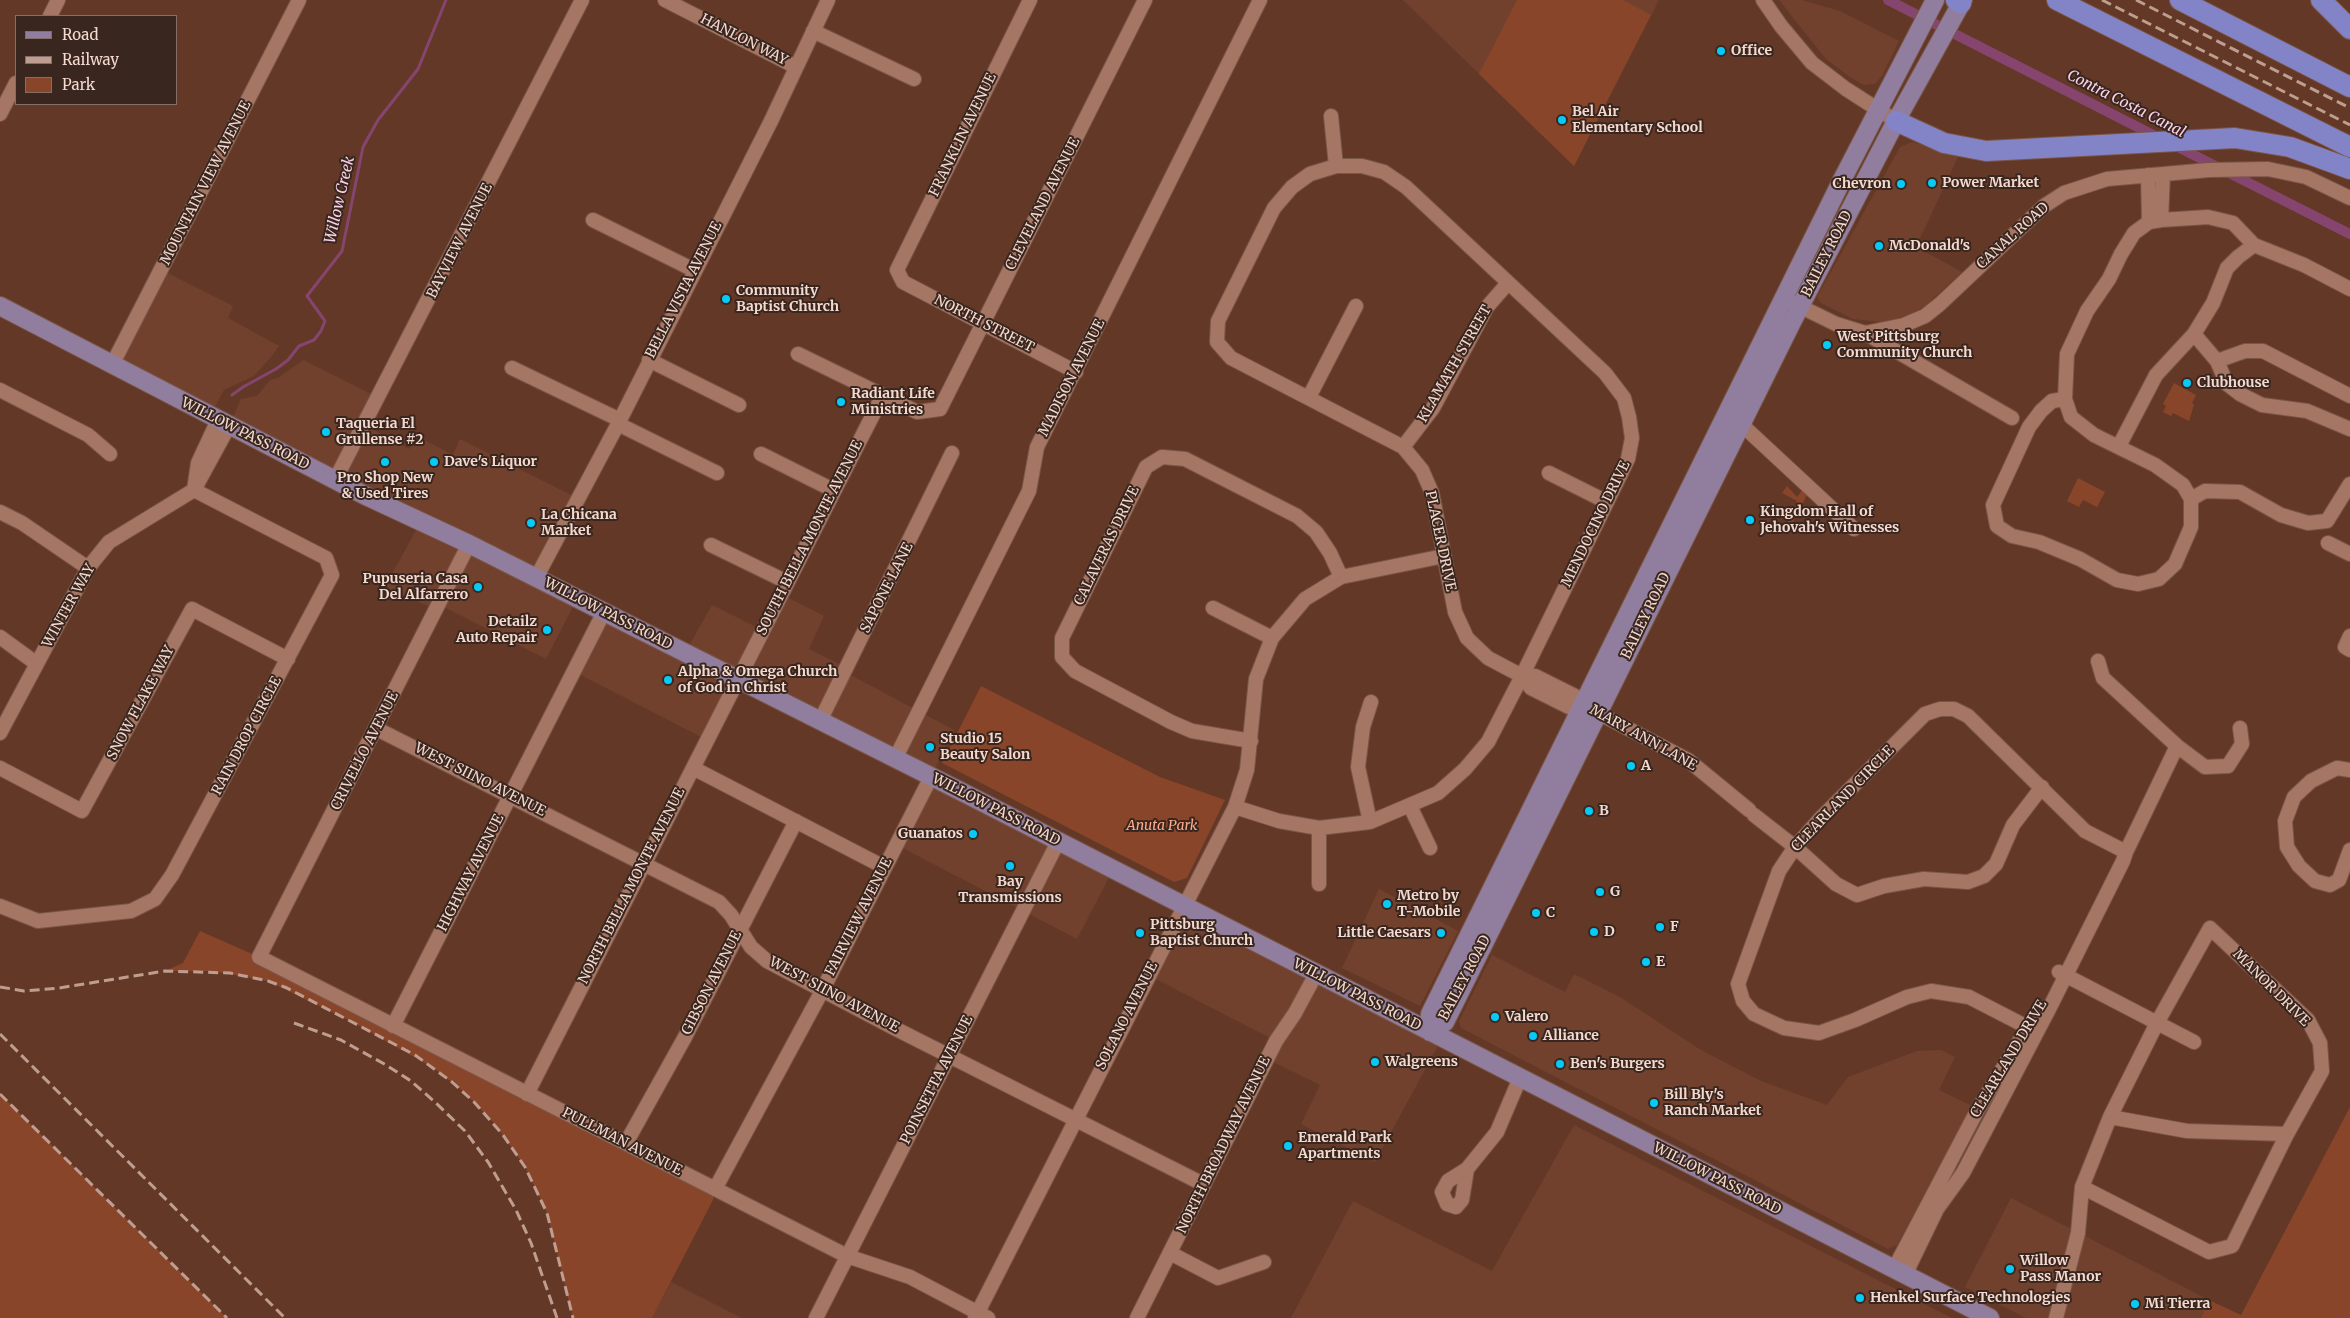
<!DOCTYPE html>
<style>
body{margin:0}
#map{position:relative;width:2350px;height:1318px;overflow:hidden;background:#633827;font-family:Merriweather,serif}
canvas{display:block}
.legend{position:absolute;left:15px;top:15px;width:162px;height:90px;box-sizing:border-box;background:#39261e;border:1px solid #846e65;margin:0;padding:6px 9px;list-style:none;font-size:15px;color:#f4d9cf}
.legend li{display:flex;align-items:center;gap:10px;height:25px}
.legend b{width:25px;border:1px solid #846e65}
</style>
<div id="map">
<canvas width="2350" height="1318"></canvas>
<ul class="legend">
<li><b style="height:6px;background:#917e9f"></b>Road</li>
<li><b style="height:6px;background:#bf9e91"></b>Railway</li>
<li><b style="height:14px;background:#894529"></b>Park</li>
</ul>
</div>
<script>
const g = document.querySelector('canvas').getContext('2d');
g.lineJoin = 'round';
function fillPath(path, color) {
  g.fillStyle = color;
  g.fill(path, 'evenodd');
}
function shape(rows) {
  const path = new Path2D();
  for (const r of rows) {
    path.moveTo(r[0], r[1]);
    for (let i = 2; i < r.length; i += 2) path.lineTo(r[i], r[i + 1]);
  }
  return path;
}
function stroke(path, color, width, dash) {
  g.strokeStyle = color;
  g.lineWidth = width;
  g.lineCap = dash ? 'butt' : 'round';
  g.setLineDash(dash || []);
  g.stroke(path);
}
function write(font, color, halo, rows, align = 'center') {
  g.font = font + ' Merriweather,serif';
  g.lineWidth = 4;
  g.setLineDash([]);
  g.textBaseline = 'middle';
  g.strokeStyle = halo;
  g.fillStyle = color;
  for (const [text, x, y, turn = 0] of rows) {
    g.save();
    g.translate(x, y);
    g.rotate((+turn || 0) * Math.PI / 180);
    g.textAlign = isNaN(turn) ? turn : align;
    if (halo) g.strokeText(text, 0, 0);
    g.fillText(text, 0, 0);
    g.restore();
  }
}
fillPath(shape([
 [1403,0,1659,0,1574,166],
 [1779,0,1802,0,1840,11,1899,41,1882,76,1875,84,1864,85,1850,77,1826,59],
 [1912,142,1958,157,1916,247,1962,272,1925,306,1910,315,1881,322,1853,319,1821,303,1817,297,1900,147],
 [162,270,233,306,228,318,279,346,271,357,254,376,224,390,210,416,112,365],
 [303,360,379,398,365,425,409,449,419,437,453,455,460,439,579,499,536,578,577,599,546,659,438,604,435,609,385,587,421,521,229,426,241,399,257,396,270,380,278,378],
 [781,594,824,616,809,649,847,668,845,672,954,730,931,777,1113,870,1077,939,897,845,931,777,739,680,707,740,573,671,604,612,685,653,712,605,762,630],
 [1379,889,1458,931,1420,1006,1342,968],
 [1183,906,1442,1038,1375,1162,1301,1124,1320,1085,1267,1059,1276,1041,1148,975],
 [1492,955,1565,992,1574,974,1620,997,1701,1050,1761,1081,1827,1105,1848,1077,1917,1051,1941,1050,1955,1057,1939,1090,1972,1106,1897,1245,1888,1249,1461,1028,1459,1021],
 [1574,1125,1952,1318,1291,1318,1353,1201,1492,1271],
 [2011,1198,2209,1300,2201,1318,2026,1318,1965,1287],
 [671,1282,742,1318,652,1318]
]), '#72412d');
fillPath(shape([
 [1517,0,1623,0,1651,15,1574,166,1479,74],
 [2174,383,2196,395,2192,403,2194,405,2189,421,2173,413,2171,416,2163,412,2166,406,2163,404],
 [2078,478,2105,492,2097,507,2083,500,2079,507,2067,501],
 [1806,485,1810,489,1789,530,1785,528,1797,501,1782,493,1787,486,1797,497],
 [981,686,1160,777,1225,800,1187,878,1174,882,942,763],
 [200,931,259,957,715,1189,713,1200,652,1318,573,1318,547,1213,525,1167,494,1123,464,1092,435,1069,354,1023,268,981,212,971,165,971,183,963],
 [0,1094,71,1164,227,1318,0,1318],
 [2350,1107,2350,1318,2201,1318,2209,1300,2241,1315]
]), '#894529');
stroke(shape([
 [232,395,243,387,276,369,288,360,299,346,314,340,321,331,325,321,307,296,342,251,363,147,378,120,418,69,446,0]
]), '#86456f', 3);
stroke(shape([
 [1888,0,2161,139],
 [2174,145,2350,234]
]), '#86456f', 10);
const minor = shape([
 [665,0,796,67],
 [1030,0,897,270,903,282,1076,372],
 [1763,0,1781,26,1812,63,1846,89,1896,121],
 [50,16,58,0],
 [813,31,914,79],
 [0,114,16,83],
 [1331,116,1336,166],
 [2148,175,2149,222],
 [593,220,694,270],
 [2161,220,2163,174],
 [1791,302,1836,324,1865,333,1904,325,1925,316,1940,304,2044,206,2064,193,2107,179,2209,170,2268,169,2306,177,2350,198],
 [1865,333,2012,418],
 [2194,334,2217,361,2227,384,2240,394,2262,405,2307,411,2350,429],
 [798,354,917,412,940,409,1145,0],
 [649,360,739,405],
 [2217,361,2245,351,2263,351,2350,396],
 [112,365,299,0],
 [512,368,620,420],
 [0,390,88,435,110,454],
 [1309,397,1356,306],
 [2065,399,2052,401,2041,411,2029,427,1993,505,1997,526,2012,536,2039,542,2080,559,2117,580,2138,584,2159,579,2175,564,2191,527,2191,499],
 [218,420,198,463,194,490,229,426],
 [618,424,717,473],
 [1741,424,1854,529],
 [2119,446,2156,375,2194,334,2213,303,2227,268,2238,257,2254,245],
 [1403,447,1433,408,1487,307,1508,283],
 [761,454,833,490],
 [1549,473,1607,502],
 [335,480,582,0],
 [2191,499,2183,485,2155,465,2094,435,2071,417,2065,399,2067,354,2087,311,2109,279,2121,254,2134,233,2149,222,2161,220,2208,217,2233,223,2254,245,2304,265,2350,289],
 [2191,499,2205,491,2240,492,2281,515,2308,523,2327,521,2350,484],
 [0,512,22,523,88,568],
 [2328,543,2350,554],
 [469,544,259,957,847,1256,910,1277,988,1318],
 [711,545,787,582],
 [536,578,618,424,771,121,828,0],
 [1213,608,1272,638],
 [2350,636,2345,647,2350,650],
 [0,637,37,664],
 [2098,661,2103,678,2177,746,2205,767,2228,766,2242,744,2240,728],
 [1522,676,1531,688,1569,707,1583,705],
 [820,721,952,453],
 [377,729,719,902,731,915,751,947,767,961,894,1028,1203,1184],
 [0,733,88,568,109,542,194,490,326,558,332,575,172,875,155,899,131,911,38,921,0,906],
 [1251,741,1192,731,1171,722,1075,671,1062,657,1062,638,1146,467,1162,457,1185,459,1297,516,1316,532,1330,553,1341,577],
 [895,759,1029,491,1037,447,1260,0],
 [0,768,82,811,192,609,288,659],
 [693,768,884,867],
 [2350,770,2337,768,2311,781,2294,797,2285,821,2287,847,2299,866,2315,881,2330,885,2339,880,2350,850],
 [1410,806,1430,848],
 [1235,807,1279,821,1319,828,1370,822,1438,793,1465,769,1488,742,1522,676,1628,459,1632,438,1629,417,1624,398,1605,373,1406,187,1384,172,1362,166,1336,166,1310,174,1292,187,1274,208,1218,321,1217,342,1231,358,1403,447,1422,470,1432,493,1455,612,1467,638,1488,658,1522,676,1535,676,1575,696,1583,705,1688,760,1749,810],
 [1754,815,1795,847,1836,884,1857,895,1884,886,1924,879,1968,882,1984,876,1996,864,2013,825,2042,787],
 [1370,822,1358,767,1363,727,1371,702],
 [1319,884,1319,828],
 [2059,972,2194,1042],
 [393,1026,604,612],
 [2035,1031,1969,997,1931,991,1907,997,1855,1020,1819,1033,1784,1028,1754,1014,1743,1001,1738,984,1779,871,1795,847,1820,819,1925,714,1940,709,1954,709,1968,716,2085,831,2126,852],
 [527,1094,882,397],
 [2110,1117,2187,1131,2287,1134],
 [626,1143,685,1037,796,821],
 [1467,1169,1462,1200,1456,1207,1447,1204,1442,1192,1448,1181,1467,1169,1497,1132,1520,1078],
 [715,1189,822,991,931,777],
 [1170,1253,1218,1278,1264,1262],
 [1894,1269,1978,1109,2031,1022],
 [1905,1275,1937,1209,1963,1173,2049,1009,2123,861,2126,852,2177,746],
 [816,1318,1058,842],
 [975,1318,1235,807,1247,770,1256,679,1272,638,1305,599,1341,577,1444,556],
 [1137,1318,1276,1041,1295,1013,1316,974],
 [2056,1318,2078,1233,2082,1187,2110,1117,2157,1023,2210,928,2308,1020,2320,1043,2322,1071,2287,1134,2232,1246,2209,1252,2082,1187]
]);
const major = shape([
 [0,306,366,496,469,544,970,796,1990,1318],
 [1430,1032,1445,1022,1793,320,1896,121,1963,0],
 [1430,1032,1430,1014,1843,178,1935,0]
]);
const highway = shape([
 [1956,0,1961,3],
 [2057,0,2350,147],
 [2180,0,2350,87],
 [2321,0,2350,29],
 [1896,121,1944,143,1986,151,2235,138,2290,147,2350,169]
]);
stroke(minor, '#7a5647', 16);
stroke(major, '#7a5647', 20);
stroke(highway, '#7a5647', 22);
stroke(minor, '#a67664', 14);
stroke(major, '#917e9f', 18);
stroke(highway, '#8384c7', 20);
stroke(shape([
 [2102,0,2350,125],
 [2136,0,2350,108],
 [0,987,24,991,59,988,165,971,230,973,268,981,287,988,415,1055,452,1082,474,1102,503,1135,525,1167,547,1213,573,1318],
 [294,1023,341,1040,386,1065,411,1081,436,1103,465,1131,488,1162,516,1210,531,1243,557,1318],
 [0,1034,285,1318],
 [0,1094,227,1318]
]), '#bf9e91', 3, [10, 5]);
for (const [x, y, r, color] of [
 [1721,51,5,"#06cbf9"],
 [1562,120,5,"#06cbf9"],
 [1932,183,5,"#06cbf9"],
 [1901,184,5,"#06cbf9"],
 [1879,246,5,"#06cbf9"],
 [726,299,5,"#06cbf9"],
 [1827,345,5,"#06cbf9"],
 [2187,383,5,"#06cbf9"],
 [841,402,5,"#06cbf9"],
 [326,432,5,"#06cbf9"],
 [385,462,5,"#06cbf9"],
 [434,462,5,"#06cbf9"],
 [1750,520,5,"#06cbf9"],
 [531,523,5,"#06cbf9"],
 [478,587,5,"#06cbf9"],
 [547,630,5,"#06cbf9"],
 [668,680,5,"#06cbf9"],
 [930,747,5,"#06cbf9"],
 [1631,766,5,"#06cbf9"],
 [1589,811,5,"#06cbf9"],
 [973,834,5,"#06cbf9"],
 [1010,866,5,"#06cbf9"],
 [1600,892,5,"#06cbf9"],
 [1387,904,5,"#06cbf9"],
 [1536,913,5,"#06cbf9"],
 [1660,927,5,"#06cbf9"],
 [1594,932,5,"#06cbf9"],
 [1140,933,5,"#06cbf9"],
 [1441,933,5,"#06cbf9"],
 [1646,962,5,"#06cbf9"],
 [1495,1017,5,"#06cbf9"],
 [1533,1036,5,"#06cbf9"],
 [1375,1062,5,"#06cbf9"],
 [1560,1064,5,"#06cbf9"],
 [1654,1103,5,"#06cbf9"],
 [1288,1146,5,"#06cbf9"],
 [2010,1269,5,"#06cbf9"],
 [1860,1298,5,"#06cbf9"],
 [2135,1304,5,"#06cbf9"]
]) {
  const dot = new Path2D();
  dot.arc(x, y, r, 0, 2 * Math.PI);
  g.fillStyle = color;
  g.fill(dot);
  stroke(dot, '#39261e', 2);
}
write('14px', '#f4d9cf', '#39261e', [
 ["HANLON WAY",744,40,27],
 ["FRANKLIN AVENUE",963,135,-64],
 ["MOUNTAIN VIEW AVENUE",206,183,-63],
 ["CLEVELAND AVENUE",1043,204,-63],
 ["CANAL ROAD",2013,236,-42],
 ["BAYVIEW AVENUE",460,241,-63],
 ["BAILEY ROAD",1827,254,-63],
 ["BELLA VISTA AVENUE",684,290,-63],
 ["NORTH STREET",984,324,27],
 ["KLAMATH STREET",1455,364,-60],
 ["MADISON AVENUE",1072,378,-63],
 ["WILLOW PASS ROAD",245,434,27],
 ["MENDOCINO DRIVE",1596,524,-64],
 ["SOUTH BELLA MONTE AVENUE",810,538,-63],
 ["PLACER DRIVE",1440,541,78],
 ["CALAVERAS DRIVE",1107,546,-64],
 ["SAPONE LANE",887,588,-63],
 ["WINTER WAY",69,606,-61],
 ["WILLOW PASS ROAD",608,614,27],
 ["BAILEY ROAD",1646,616,-64],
 ["SNOW FLAKE WAY",141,703,-62],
 ["RAIN DROP CIRCLE",247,736,-62],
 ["MARY ANN LANE",1643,738,29],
 ["CRIVELLO AVENUE",365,751,-63],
 ["WEST SIINO AVENUE",480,780,27],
 ["CLEARLAND CIRCLE",1843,799,-46],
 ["WILLOW PASS ROAD",996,810,27],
 ["HIGHWAY AVENUE",471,873,-63],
 ["NORTH BELLA MONTE AVENUE",632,886,-63],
 ["FAIRVIEW AVENUE",859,917,-63],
 ["BAILEY ROAD",1465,978,-62],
 ["GIBSON AVENUE",712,983,-63],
 ["MANOR DRIVE",2271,988,45],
 ["WEST SIINO AVENUE",834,995,28],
 ["WILLOW PASS ROAD",1357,995,27],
 ["SOLANO AVENUE",1127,1016,-63],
 ["CLEARLAND DRIVE",2009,1059,-59],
 ["POINSETTA AVENUE",937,1080,-63],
 ["PULLMAN AVENUE",622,1142,27],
 ["NORTH BROADWAY AVENUE",1224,1145,-64],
 ["WILLOW PASS ROAD",1717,1179,27]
]);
write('bold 14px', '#f4d9cf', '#39261e', [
 ["Office",1731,51],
 ["Bel Air",1572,112],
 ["Elementary School",1572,128],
 ["Power Market",1942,183],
 ["Chevron",1891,184,"right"],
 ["McDonald's",1889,246],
 ["Community",736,291],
 ["Baptist Church",736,307],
 ["West Pittsburg",1837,337],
 ["Community Church",1837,353],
 ["Clubhouse",2197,383],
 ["Radiant Life",851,394],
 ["Ministries",851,410],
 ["Taqueria El",336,424],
 ["Grullense #2",336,440],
 ["Dave's Liquor",444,462],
 ["Pro Shop New",385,478,"center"],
 ["& Used Tires",385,494,"center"],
 ["Kingdom Hall of",1760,512],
 ["Jehovah's Witnesses",1760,528],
 ["La Chicana",541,515],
 ["Market",541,531],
 ["Pupuseria Casa",468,579,"right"],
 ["Del Alfarrero",468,595,"right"],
 ["Detailz",537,622,"right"],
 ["Auto Repair",537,638,"right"],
 ["Alpha & Omega Church",678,672],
 ["of God in Christ",678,688],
 ["Studio 15",940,739],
 ["Beauty Salon",940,755],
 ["A",1641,766],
 ["B",1599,811],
 ["Guanatos",963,834,"right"],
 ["Bay",1010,882,"center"],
 ["Transmissions",1010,898,"center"],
 ["G",1610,892],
 ["Metro by",1397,896],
 ["T-Mobile",1397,912],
 ["C",1546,913],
 ["Pittsburg",1150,925],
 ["Baptist Church",1150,941],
 ["F",1670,927],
 ["D",1604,932],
 ["Little Caesars",1431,933,"right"],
 ["E",1656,962],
 ["Valero",1505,1017],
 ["Alliance",1543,1036],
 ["Walgreens",1385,1062],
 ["Ben's Burgers",1570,1064],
 ["Bill Bly's",1664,1095],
 ["Ranch Market",1664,1111],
 ["Emerald Park",1298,1138],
 ["Apartments",1298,1154],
 ["Willow",2020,1261],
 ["Pass Manor",2020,1277],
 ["Henkel Surface Technologies",1870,1298],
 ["Mi Tierra",2145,1304]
], 'left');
write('italic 14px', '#feab8b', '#39261e', [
 ["Anuta Park",1162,826]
]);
write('italic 15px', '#fad2e9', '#39261e', [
 ["Contra Costa Canal",2126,104,27],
 ["Willow Creek",340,200,-77]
]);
</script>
